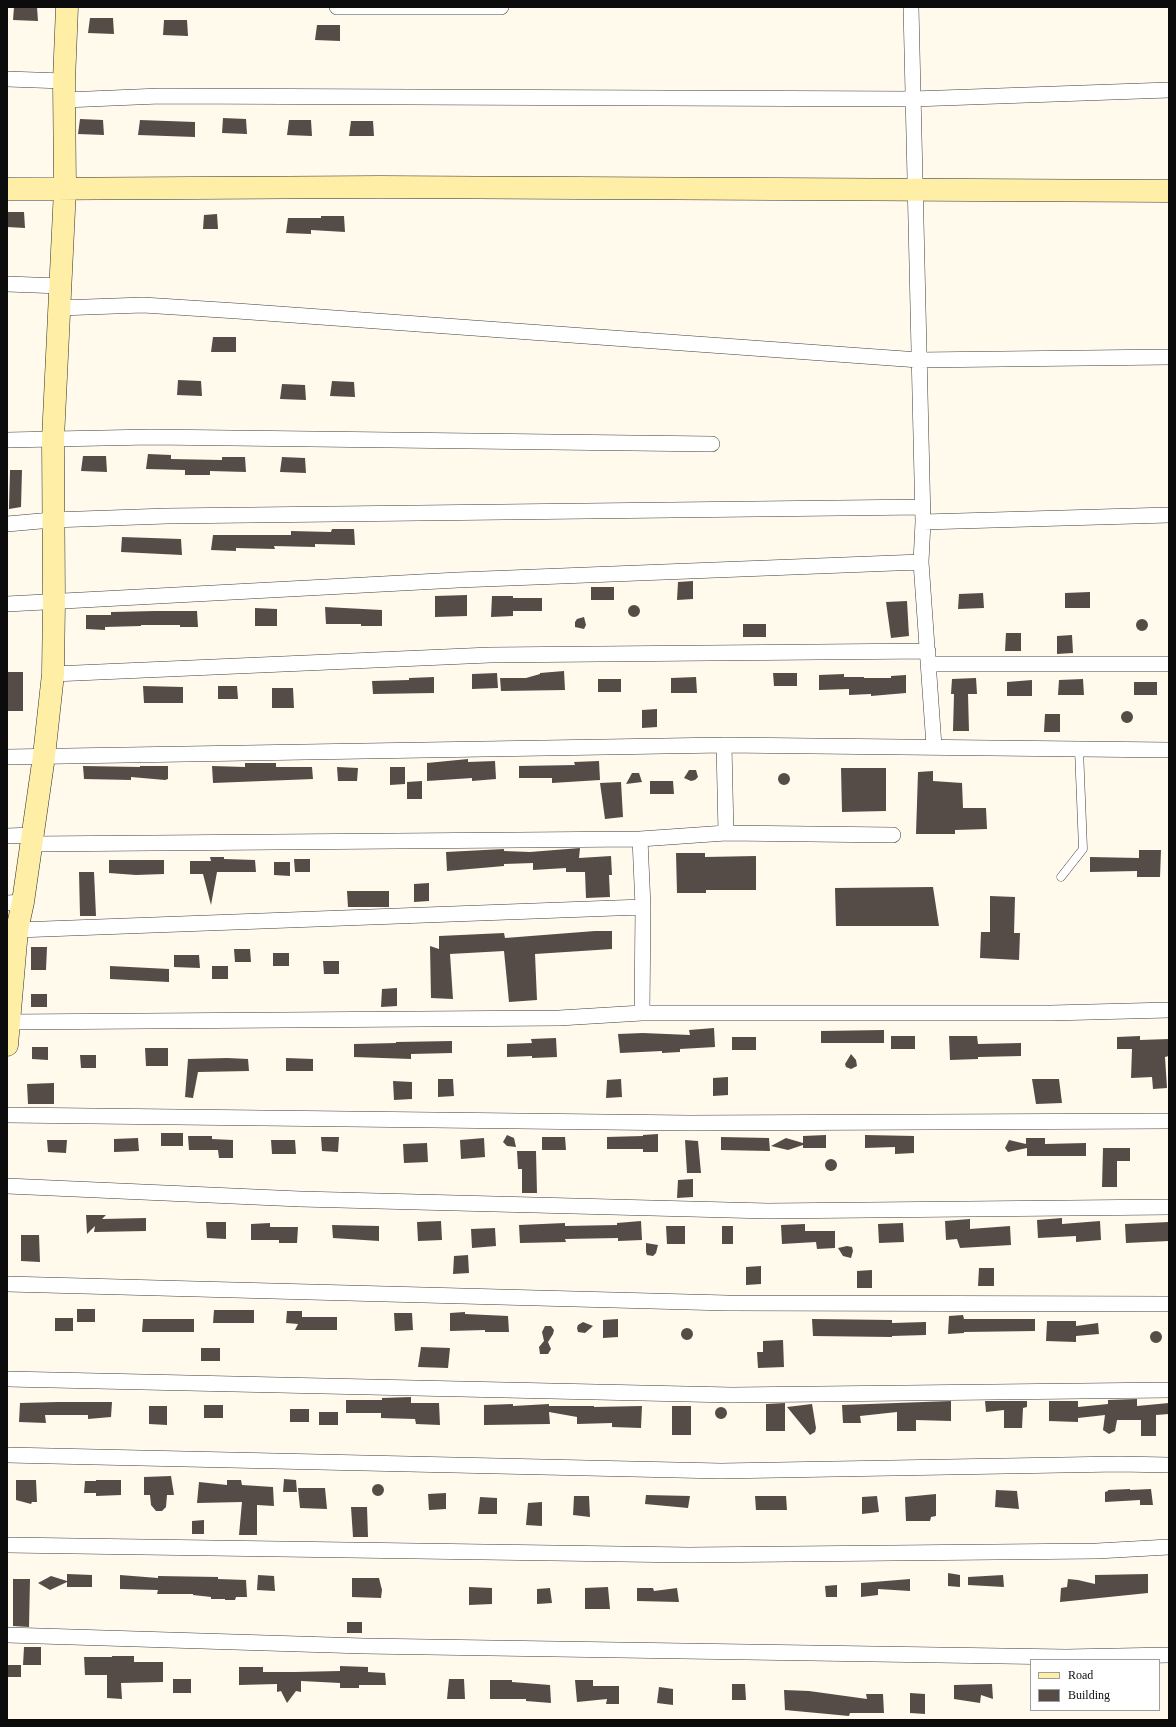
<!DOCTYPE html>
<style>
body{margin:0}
#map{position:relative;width:1176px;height:1727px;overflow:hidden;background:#fffaeb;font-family:"Times New Roman",serif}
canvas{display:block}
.frame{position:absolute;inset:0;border:8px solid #0c0c0c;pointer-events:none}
.legend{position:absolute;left:1030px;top:1659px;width:130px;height:52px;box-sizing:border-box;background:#fff;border:1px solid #9e9e9e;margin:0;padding:5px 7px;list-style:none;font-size:12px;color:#0c0c0c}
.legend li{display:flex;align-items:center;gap:8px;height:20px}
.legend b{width:20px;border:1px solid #9e9e9e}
</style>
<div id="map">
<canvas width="1176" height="1727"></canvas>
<div class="frame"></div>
<ul class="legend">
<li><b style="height:5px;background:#ffefa6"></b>Road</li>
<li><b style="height:11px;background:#564c47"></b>Building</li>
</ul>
</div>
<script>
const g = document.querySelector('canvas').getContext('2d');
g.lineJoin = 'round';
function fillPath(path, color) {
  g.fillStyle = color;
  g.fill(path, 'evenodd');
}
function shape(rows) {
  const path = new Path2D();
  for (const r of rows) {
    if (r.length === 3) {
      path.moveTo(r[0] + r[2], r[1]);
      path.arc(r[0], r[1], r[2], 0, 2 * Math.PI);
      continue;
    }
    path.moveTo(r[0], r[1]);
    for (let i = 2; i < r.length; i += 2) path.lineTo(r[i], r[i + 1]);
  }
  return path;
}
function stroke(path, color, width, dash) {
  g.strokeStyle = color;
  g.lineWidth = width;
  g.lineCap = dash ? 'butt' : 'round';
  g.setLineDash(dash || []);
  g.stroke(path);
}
fillPath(shape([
 [14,7,37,7,38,21,13,20],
 [90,18,113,18,114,34,88,33],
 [164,20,187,20,188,36,163,35],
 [317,25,340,25,340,41,315,40],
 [223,118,246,119,247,134,222,133],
 [80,119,103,120,104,135,78,134],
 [140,120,195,122,195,137,138,135],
 [289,120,311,120,312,136,287,135],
 [351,121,373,121,374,136,349,136],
 [7,212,24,212,25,228,7,227],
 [217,214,218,229,203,229,204,215],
 [321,216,344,216,345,232,311,230,311,234,286,233,288,218,321,218],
 [213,337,236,337,236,352,211,352],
 [178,380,201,381,202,396,177,395],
 [332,381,354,382,355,397,330,396],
 [282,384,305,385,306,400,280,399],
 [148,454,171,455,171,459,222,460,222,457,245,457,246,472,210,471,210,475,185,475,185,470,146,469],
 [83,456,106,456,107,472,81,471],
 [282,457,305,458,306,473,280,472],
 [10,470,22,470,21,507,9,509],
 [332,529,354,529,355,545,315,544,315,547,274,546,275,549,236,548,236,551,211,550,213,535,291,535,291,531,331,532],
 [122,537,181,539,182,555,121,552],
 [693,581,693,599,677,600,678,582],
 [591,587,614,587,614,600,591,600],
 [1090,592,1090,608,1065,608,1065,593],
 [983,593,984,608,958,609,959,594],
 [467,595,467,616,435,617,435,596],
 [492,596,513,596,513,598,542,598,542,611,513,611,513,616,491,617],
 [907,601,909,636,891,638,886,602],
 [634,611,6],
 [325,607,382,610,382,626,361,626,361,624,326,624],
 [255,608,277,609,277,626,255,626],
 [155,611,197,611,198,627,180,627,180,625,141,625,141,626,105,627,105,630,86,629,86,615,111,615,111,612],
 [584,617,586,625,584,629,575,627,575,622,577,619],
 [1142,625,6],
 [743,624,766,624,766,637,743,637],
 [1006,633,1021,633,1021,651,1005,651],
 [1072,635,1073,653,1057,654,1057,636],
 [564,671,565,690,501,691,500,678,526,678,540,674,540,673],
 [7,672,23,672,23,711,7,711],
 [497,673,498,688,472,689,472,674],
 [773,673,797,673,797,686,774,686],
 [844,674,844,677,864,677,864,678,891,678,891,676,906,675,906,693,871,696,871,694,849,695,849,689,819,690,819,675],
 [434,677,434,693,373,694,372,681,409,680,409,678],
 [696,677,697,693,671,693,671,678],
 [976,678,977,694,968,694,969,731,953,731,954,694,951,694,952,679],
 [598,679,621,679,621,692,598,692],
 [1083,679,1084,695,1058,695,1059,680],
 [1032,680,1032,696,1007,696,1007,682],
 [1134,682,1157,682,1157,695,1134,695],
 [143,686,183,687,183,703,144,703],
 [218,686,237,686,238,699,218,699],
 [272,688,293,688,294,708,272,708],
 [657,709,657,727,642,728,642,710],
 [1127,717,6],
 [1045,714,1060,714,1060,732,1044,732],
 [468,759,468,762,495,761,496,779,472,781,472,778,427,781,427,763],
 [599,761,600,780,552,783,552,778,519,778,519,766,575,765,574,762],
 [245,763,276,763,276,767,312,767,313,779,213,783,212,766,245,767],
 [83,766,140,767,140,766,168,766,168,779,165,780,131,777,131,780,84,779],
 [337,767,358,768,357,781,338,781],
 [390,767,405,767,405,784,390,785],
 [841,768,886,768,886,811,842,812],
 [689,770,696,770,698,777,695,780,691,781,684,778],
 [933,771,933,781,962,783,963,808,986,808,987,829,955,830,955,834,916,834,918,772],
 [632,773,639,773,642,782,626,784],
 [784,779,6],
 [422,781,422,799,407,799,407,782],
 [650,781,673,781,674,794,650,794],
 [621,782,623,817,605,819,600,783],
 [580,848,579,858,611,856,612,875,609,875,610,897,586,898,585,872,566,872,566,868,533,870,533,863,504,864,504,866,447,871,446,852,504,849,504,851,530,852],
 [1139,850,1161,850,1160,877,1137,877,1137,871,1090,872,1090,857,1139,858],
 [676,853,705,853,705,857,756,856,756,890,706,890,706,893,677,893],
 [210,857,224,857,224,859,255,860,256,872,217,872,211,905,203,874,190,874,190,861,211,861],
 [294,859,310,859,310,872,295,872],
 [109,860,164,860,164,874,136,875,109,873],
 [274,862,290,862,290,876,274,875],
 [79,872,94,872,96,916,80,916],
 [429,883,429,901,414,902,414,884],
 [933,887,939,926,836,926,835,888],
 [347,891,389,891,389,907,348,907],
 [990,896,1015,897,1014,933,1020,933,1019,960,980,958,981,932,990,932],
 [595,931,612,931,612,949,535,954,537,1000,509,1002,504,951,450,954,453,999,431,998,430,946,439,949,439,936,504,933,505,938],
 [31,947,47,947,46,970,31,970],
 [234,949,250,949,251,962,235,962],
 [273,953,289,953,289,966,273,966],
 [174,955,199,955,200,968,174,967],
 [323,961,339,961,339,974,324,974],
 [110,966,169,969,169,982,110,979],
 [212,966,228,966,228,979,212,979],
 [397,988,397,1006,381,1007,382,989],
 [31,994,47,994,47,1007,31,1007],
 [714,1028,715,1047,680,1049,680,1052,662,1053,662,1051,620,1053,618,1034,643,1033,690,1035,689,1030],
 [884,1030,884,1043,821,1043,821,1031],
 [891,1036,915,1036,915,1049,891,1049],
 [949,1036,977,1036,978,1044,1021,1043,1021,1056,978,1057,978,1059,950,1060],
 [1140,1036,1140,1040,1169,1039,1169,1056,1165,1057,1167,1088,1153,1089,1152,1077,1131,1078,1132,1049,1117,1049,1117,1037],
 [732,1037,756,1037,756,1050,732,1050],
 [556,1038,557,1057,532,1058,532,1056,507,1057,507,1044,532,1043,531,1039],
 [452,1041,452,1053,411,1054,411,1059,354,1057,354,1044,396,1043,396,1042],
 [32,1047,48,1047,48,1060,32,1059],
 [145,1048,168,1048,168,1066,146,1066],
 [851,1054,856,1060,857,1066,851,1069,846,1067,845,1064],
 [80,1055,96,1055,96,1068,81,1068],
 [227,1058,248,1059,249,1071,198,1072,193,1098,185,1097,188,1059],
 [286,1058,313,1059,313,1071,286,1071],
 [728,1077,728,1095,713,1096,713,1078],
 [438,1079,453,1079,454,1096,438,1097],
 [621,1079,622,1097,606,1098,607,1080],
 [1032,1079,1059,1079,1062,1103,1036,1104],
 [393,1081,412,1082,412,1099,394,1100],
 [54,1083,54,1104,28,1104,27,1084],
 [161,1133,183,1133,183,1146,161,1146],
 [658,1134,658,1152,643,1152,643,1149,607,1149,607,1137,643,1136,643,1135],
 [507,1135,514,1138,516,1147,507,1146,503,1142],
 [826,1135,826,1148,803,1148,803,1145,788,1150,771,1146,786,1138,803,1143,803,1136],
 [865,1135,914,1136,914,1153,895,1154,895,1147,865,1148],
 [188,1136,212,1136,212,1139,233,1140,233,1158,219,1158,218,1150,189,1150],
 [321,1137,339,1137,338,1152,322,1151],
 [542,1137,565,1137,566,1150,542,1150],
 [721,1137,769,1138,770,1151,721,1150],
 [138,1138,139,1151,114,1152,114,1139],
 [484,1138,485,1157,461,1159,460,1140],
 [1026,1138,1045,1138,1045,1144,1086,1143,1086,1156,1027,1156,1027,1148,1008,1152,1005,1148,1009,1140,1026,1144],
 [47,1140,67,1140,66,1153,48,1152],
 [271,1140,295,1140,296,1154,272,1154],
 [685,1140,698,1141,701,1173,687,1173],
 [427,1143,428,1162,404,1163,403,1144],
 [1103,1148,1130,1148,1130,1161,1117,1161,1117,1187,1102,1187],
 [517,1151,536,1151,537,1193,522,1193,522,1169,518,1169],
 [831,1165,6],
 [693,1179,693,1197,677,1198,678,1180],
 [86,1215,106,1215,102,1219,146,1218,146,1231,94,1232,95,1226,87,1234],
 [1062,1218,1062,1224,1100,1221,1101,1240,1076,1242,1076,1236,1038,1238,1037,1220],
 [970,1219,970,1229,1010,1226,1011,1245,960,1248,957,1239,946,1240,945,1221],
 [441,1221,442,1240,418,1241,417,1222],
 [641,1221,642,1240,618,1241,618,1238,565,1239,566,1242,520,1243,519,1225,565,1223,565,1226,617,1225,617,1223],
 [206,1222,226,1222,226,1239,207,1238],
 [1169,1222,1169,1241,1126,1243,1125,1224],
 [270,1223,270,1227,298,1227,297,1243,279,1243,279,1240,251,1240,251,1224],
 [903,1223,904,1242,879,1243,878,1224],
 [805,1224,805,1231,835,1231,835,1248,817,1249,816,1242,782,1244,781,1225],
 [332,1225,379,1226,379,1241,333,1238],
 [666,1226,685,1226,685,1244,667,1244],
 [722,1226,733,1226,733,1244,722,1244],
 [495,1228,496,1246,472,1248,471,1229],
 [21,1235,39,1235,40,1262,21,1261],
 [646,1243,658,1245,656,1253,653,1256,647,1255,646,1252],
 [847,1246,852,1247,853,1251,851,1258,843,1256,838,1248],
 [468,1255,469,1273,453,1274,454,1256],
 [761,1266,761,1284,746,1285,746,1267],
 [979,1268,994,1268,994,1286,978,1286],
 [872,1270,872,1288,857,1288,857,1271],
 [77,1309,95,1309,95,1322,77,1322],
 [214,1310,254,1310,254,1323,213,1323],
 [287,1311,302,1311,302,1317,337,1317,337,1330,295,1330,298,1324,286,1323],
 [465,1312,465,1314,508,1316,509,1332,485,1332,485,1330,450,1331,450,1313],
 [394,1313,412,1313,413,1330,395,1331],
 [963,1315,964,1319,1035,1319,1035,1331,964,1332,964,1333,948,1334,949,1316],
 [55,1318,73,1318,73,1331,55,1331],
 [143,1319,194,1319,194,1332,142,1332],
 [618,1319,618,1337,603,1338,603,1320],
 [812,1319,892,1320,892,1323,926,1322,926,1335,892,1336,892,1337,813,1336],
 [1047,1321,1076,1321,1076,1326,1098,1323,1099,1334,1076,1336,1076,1342,1046,1341],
 [583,1322,593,1326,585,1333,578,1332,577,1328,578,1325],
 [545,1326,551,1326,554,1330,553,1334,548,1342,551,1349,548,1354,540,1354,539,1347,544,1341,542,1332],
 [687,1334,6],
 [1156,1337,6],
 [783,1340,784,1367,758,1368,757,1352,763,1352,763,1341],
 [421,1347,450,1348,448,1368,418,1367],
 [201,1348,220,1348,220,1361,201,1361],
 [411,1397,411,1403,439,1403,440,1425,416,1424,415,1419,381,1418,381,1413,346,1413,346,1400,382,1400,382,1398],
 [1137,1399,1137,1406,1169,1403,1169,1414,1156,1415,1156,1436,1141,1436,1141,1420,1117,1420,1115,1431,1109,1434,1103,1430,1105,1415,1078,1418,1078,1422,1049,1421,1049,1401,1078,1401,1078,1407,1108,1404,1108,1400],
 [951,1401,951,1421,916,1420,916,1431,897,1431,897,1412,860,1416,861,1423,843,1423,842,1405],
 [985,1401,1027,1401,1027,1407,1023,1408,1022,1428,1004,1428,1004,1410,986,1412],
 [58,1402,112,1402,111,1417,88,1419,88,1415,45,1415,46,1423,19,1422,20,1403],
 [785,1403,785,1431,766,1431,766,1404],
 [513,1404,513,1406,549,1404,549,1406,594,1406,594,1407,642,1406,641,1428,612,1427,612,1423,577,1424,577,1417,549,1412,550,1424,484,1425,484,1405],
 [812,1404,816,1428,815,1432,810,1435,787,1407],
 [204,1405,223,1405,223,1418,204,1418],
 [149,1406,167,1406,167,1425,149,1424],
 [672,1406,691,1406,691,1435,672,1435],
 [721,1413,6],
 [290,1409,309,1409,309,1422,290,1422],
 [319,1412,338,1412,338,1425,319,1425],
 [171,1476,174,1495,167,1495,166,1507,162,1511,156,1511,151,1505,150,1495,144,1495,144,1477],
 [284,1479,296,1480,297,1492,283,1492],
 [16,1480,36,1480,37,1502,32,1502,31,1504,16,1500],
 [96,1480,121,1480,121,1495,96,1496,96,1493,84,1493,85,1481,96,1481],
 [227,1480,241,1480,242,1485,273,1487,274,1506,257,1505,257,1535,239,1535,242,1502,197,1503,199,1482,227,1485],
 [378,1490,6],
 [298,1488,325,1488,327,1509,300,1508],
 [1130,1489,1130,1490,1151,1489,1153,1505,1140,1505,1140,1500,1105,1502,1105,1492,1108,1491,1108,1490],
 [996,1490,1017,1491,1019,1509,995,1507],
 [446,1493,446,1509,429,1510,428,1494],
 [936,1494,936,1516,931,1517,930,1521,906,1521,905,1497],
 [646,1495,690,1496,688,1508,645,1504],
 [574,1496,589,1496,590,1517,573,1515],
 [755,1496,786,1496,787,1510,756,1510],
 [877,1496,879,1512,862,1514,862,1497],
 [480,1497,497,1498,497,1514,478,1514],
 [542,1502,542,1526,526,1525,528,1503],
 [351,1507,367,1507,368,1537,353,1537],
 [204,1520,204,1534,192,1534,192,1521],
 [948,1573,960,1575,960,1587,948,1586],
 [67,1574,92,1575,92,1587,67,1587,67,1582,50,1590,38,1583,51,1576,67,1581],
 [1148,1574,1148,1593,1060,1602,1061,1588,1067,1587,1068,1579,1078,1580,1095,1584,1095,1575],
 [120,1575,158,1578,158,1576,218,1577,218,1579,246,1580,247,1597,236,1597,235,1600,225,1600,225,1599,211,1599,211,1597,193,1595,193,1594,157,1594,158,1590,120,1589],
 [258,1575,274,1576,275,1591,257,1590],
 [1003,1575,1004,1587,968,1585,968,1577],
 [352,1578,379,1578,382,1590,381,1598,352,1597],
 [13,1579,30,1579,29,1627,13,1626],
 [910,1579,910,1591,878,1589,878,1595,861,1597,861,1583],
 [837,1585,837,1597,826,1597,825,1586],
 [469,1587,492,1588,492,1604,469,1605],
 [608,1587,610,1609,585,1609,585,1588],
 [550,1588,552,1603,537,1604,537,1589],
 [637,1588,653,1588,654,1591,677,1588,679,1602,637,1601],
 [347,1622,362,1622,362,1633,347,1633],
 [24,1647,41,1647,41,1665,23,1665],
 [112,1656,134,1656,134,1662,163,1662,163,1682,121,1683,122,1699,107,1698,107,1675,85,1675,84,1657,112,1657],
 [8,1665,21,1665,21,1677,8,1677],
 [340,1666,368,1667,368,1672,385,1673,386,1685,359,1685,359,1688,340,1688,340,1683,301,1681,301,1692,296,1691,287,1703,281,1691,277,1692,277,1684,239,1685,239,1667,263,1667,263,1672,295,1672,340,1671],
 [173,1679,191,1679,191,1693,173,1693],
 [449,1679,464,1679,465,1699,447,1699],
 [490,1680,512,1680,512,1682,550,1685,551,1703,526,1701,526,1699,490,1699],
 [575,1680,593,1680,593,1686,619,1686,619,1704,606,1704,607,1699,577,1702],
 [732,1684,745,1684,746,1700,732,1700],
 [992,1684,993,1699,981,1695,980,1703,954,1699,954,1685],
 [659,1687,673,1689,673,1705,657,1703],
 [784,1690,809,1691,867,1699,866,1694,883,1694,884,1713,850,1713,849,1716,785,1710],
 [910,1693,925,1694,925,1714,910,1713]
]), '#564c47');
const lane = shape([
 [1061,877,1083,849,1079,749]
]);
const street = shape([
 [337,7,501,7],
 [911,7,923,522,921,562,934,746],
 [7,79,64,81],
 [65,100,160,96,913,99,1169,90],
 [7,284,61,286],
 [59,308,143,305,237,311,919,360,1169,357],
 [7,440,151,437,712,444],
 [923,522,1169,515],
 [7,524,52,520,167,516,923,507],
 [7,604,458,580,921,562],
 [928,664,1169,664],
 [53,674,490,655,928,651],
 [724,745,726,833],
 [7,757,724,745,1169,750],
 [7,836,33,835],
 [640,839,643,907,642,1013],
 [32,844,640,839,726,833,893,835],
 [7,903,23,902],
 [17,930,643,907],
 [9,1022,559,1018,642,1013,1051,1013,1169,1010],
 [7,1115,689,1123,1169,1121],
 [7,1186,300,1199,768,1211,1169,1207],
 [7,1284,727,1303,1169,1304],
 [7,1379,732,1395,1169,1390],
 [7,1455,721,1471,1119,1464,1169,1465],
 [7,1545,689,1555,1097,1551,1169,1547],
 [7,1635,364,1646,1066,1657,1169,1655]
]);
const secondary = shape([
 [7,189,380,187,1169,191],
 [7,1045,17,930,23,902,44,756,53,674,54,602,53,439,65,189,64,81,67,7]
]);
stroke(lane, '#3f3f3f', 9);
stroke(street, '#3f3f3f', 16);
stroke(secondary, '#2e2e2e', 23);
stroke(lane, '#fff', 8);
stroke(street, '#fff', 15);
stroke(secondary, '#ffefa6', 22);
</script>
